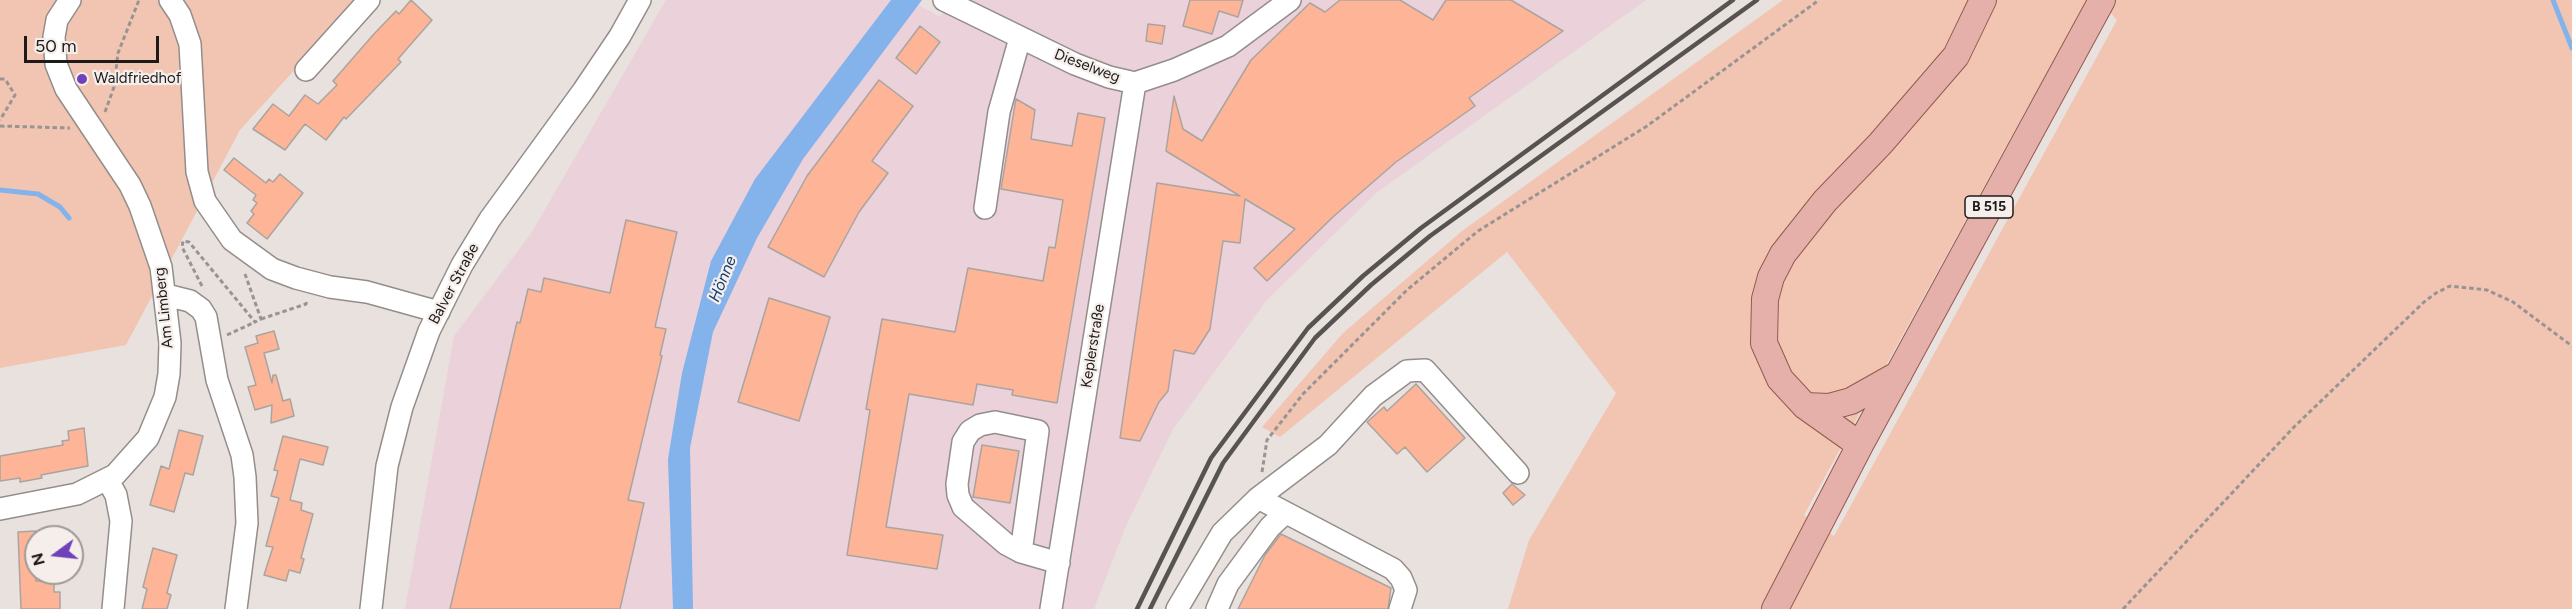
<!DOCTYPE html>
<meta charset="utf-8">
<style>
body{margin:0}
#map{position:relative;width:2572px;height:609px;overflow:hidden;background:#e8e1de;font-family:Figtree,sans-serif}
canvas{display:block}
.north{position:absolute;left:24px;top:525px;width:60px;height:60px;box-sizing:border-box;background:#f5eeeb;border:2px solid #9f9a97;border-radius:50%;rotate:255deg;font-size:16px;font-weight:700;line-height:24px;text-align:center;color:#1d1b1a}
.north::after{content:'';display:block;margin:auto;width:21px;height:27px;background:#7041b9;clip-path:polygon(50% 0,100% 100%,50% 72%,0 100%)}
.scale{position:absolute;left:24px;top:36px;width:135px;height:27px;box-sizing:border-box;border:3px solid #1d1b1a;border-top:0;padding-left:8px;font-size:18px;line-height:21px;white-space:nowrap;color:#1d1b1a;-webkit-text-stroke:4px #f5eeeb;paint-order:stroke}
</style>
<div id="map">
<canvas width="2572" height="609"></canvas>
<div class="north">N</div>
<div class="scale">50 m</div>
</div>
<script>
const g = document.querySelector('canvas').getContext('2d');
g.lineJoin = 'round';
function fillPath(path, color) {
  g.fillStyle = color;
  g.fill(path, 'evenodd');
}
function shape(rows) {
  const path = new Path2D();
  for (const r of rows) {
    path.moveTo(r[0], r[1]);
    for (let i = 2; i < r.length; i += 2) path.lineTo(r[i], r[i + 1]);
  }
  return path;
}
function stroke(path, color, width, dash) {
  g.strokeStyle = color;
  g.lineWidth = width;
  g.lineCap = dash ? 'butt' : 'round';
  g.setLineDash(dash || []);
  g.stroke(path);
}
function write(font, color, halo, rows, align = 'center') {
  g.font = font + ' Figtree,sans-serif';
  g.lineWidth = 4.5;
  g.setLineDash([]);
  g.textBaseline = 'middle';
  g.strokeStyle = halo;
  g.fillStyle = color;
  for (const [text, x, y, turn = 0] of rows) {
    g.save();
    g.translate(x, y);
    g.rotate((+turn || 0) * Math.PI / 180);
    g.textAlign = isNaN(turn) ? turn : align;
    if (halo) g.strokeText(text, 0, 0);
    g.fillText(text, 0, 0);
    g.restore();
  }
}
fillPath(shape([
 [666,0,910,0,940,17,953,0,1646,0,1376,193,1266,301,1173,429,1125,528,1094,609,405,609,454,336,532,232]
]), '#ead1da');
fillPath(shape([
 [0,0,358,0,240,130,126,345,0,368],
 [1783,0,2572,0,2572,609,1508,609,1529,540,1616,393,1507,252,1280,437,1262,427,1343,333,1462,231],
 [2101,3,2117,20,1834,536,1804,515,2031,101,2034,125]
]), '#f2c5b2');
fillPath(shape([
 [891,0,922,0,803,159,757,238,713,332,690,448,693,609,673,609,668,459,682,373,711,261,755,179]
]), '#84b2eb');
stroke(shape([
 [2553,0,2572,48],
 [0,190,38,194,60,207,69,218]
]), '#84b2eb', 5);
const building = shape([
 [411,0,432,20,398,59,401,62,346,119,344,117,326,140,305,124,285,150,253,129,273,104,289,116,305,95,318,104,337,85,333,81,373,35,396,11,399,14,411,0],
 [1190,0,1243,0,1238,17,1219,11,1212,34,1183,26,1190,0],
 [1340,0,1400,0,1433,20,1446,0,1511,0,1563,31,1469,98,1475,106,1396,162,1334,216,1267,281,1254,268,1295,229,1245,199,1240,243,1223,241,1210,329,1194,354,1174,350,1168,391,1159,402,1140,441,1120,438,1157,183,1240,196,1166,151,1174,96,1183,129,1202,141,1251,60,1310,3,1325,12,1340,0],
 [1148,24,1165,26,1162,44,1146,41,1148,24],
 [920,26,940,42,916,74,896,58,920,26],
 [879,80,913,106,872,161,888,173,859,212,824,277,768,247,807,176,879,80],
 [1016,99,1035,110,1031,139,1072,146,1078,113,1105,118,1057,403,1012,395,1013,390,977,384,973,405,909,394,886,527,943,535,937,569,847,555,870,410,866,409,882,319,955,332,968,268,1043,281,1049,247,1055,248,1063,200,1001,189,1016,99],
 [234,158,266,183,269,179,273,182,280,174,303,193,267,239,247,223,254,214,251,211,257,203,253,200,256,195,224,170,234,158],
 [626,220,677,232,655,327,666,329,660,355,662,356,628,500,644,503,620,609,450,609,517,322,520,323,528,289,541,292,544,278,610,293,626,220],
 [769,298,830,317,799,421,738,402,769,298],
 [274,331,279,349,264,353,272,383,273,375,276,375,283,401,290,399,294,416,271,423,272,405,255,410,248,387,256,385,245,347,258,343,256,336,274,331],
 [1416,384,1465,438,1427,472,1405,447,1397,454,1367,422,1384,407,1387,411,1416,384],
 [84,428,88,466,41,475,42,478,20,482,20,478,0,481,0,456,63,445,62,441,69,440,68,431,84,428],
 [179,430,203,436,193,475,185,473,174,512,150,505,161,466,169,469,179,430],
 [283,436,328,447,323,465,300,459,290,500,302,503,301,510,313,514,301,558,304,559,300,573,289,570,286,581,264,575,273,547,266,546,279,498,271,496,278,471,274,470,283,436],
 [982,445,1019,451,1010,503,973,497,982,445],
 [1512,484,1525,495,1513,505,1503,493,1512,484],
 [36,531,36,581,54,580,54,592,60,592,60,609,21,609,18,532,36,531],
 [1281,534,1391,588,1388,609,1238,609,1265,555,1281,534],
 [153,548,177,555,167,593,171,595,167,609,142,609,147,589,143,587,153,548]
]);
fillPath(building, '#feb496');
stroke(building, '#aaa4a1', 1.5);
const minor = shape([
 [170,0,180,15,190,44,197,172,205,201,232,240,272,269,296,278,330,287,367,292,439,312],
 [944,0,1075,64,1109,77,1135,83,1174,70,1228,46,1290,0],
 [306,70,369,0],
 [985,208,999,112,1020,38],
 [166,295,190,301,201,309,206,317,217,380,242,455,245,477,247,523,236,609],
 [107,479,116,495,121,521,113,609],
 [1258,498,1393,569,1401,578,1406,590,1400,609],
 [0,509,77,494,115,475,148,438,165,397,169,374,170,343,161,267,140,206,130,185,66,89,56,64,54,37,57,20,70,0],
 [1021,552,1038,431,995,422,980,425,970,431,963,442,957,484,958,495,963,507,1006,544,1021,552,1059,563],
 [371,609,387,466,402,407,429,331,462,265,490,219,583,91,620,36,640,0],
 [1051,609,1135,83],
 [1177,609,1222,533,1258,498,1328,445,1373,396,1407,371,1425,370,1518,473],
 [1217,609,1228,584,1270,527,1284,514]
]);
const major = shape([
 [1805,406,1829,407,1851,401,1899,374],
 [1860,445,1805,406,1780,379,1764,343,1765,299,1771,277,1783,254,1825,201,1880,144,1956,56,1983,0],
 [1775,609,1860,445,2102,0]
]);
stroke(minor, '#948e8b', 24);
stroke(major, '#935a51', 28);
stroke(shape([
 [0,79,5,79,15,95,0,120],
 [105,112,114,87,118,53,139,0],
 [0,126,70,128],
 [202,286,182,247,183,241,189,242,255,322,261,319,245,274],
 [261,319,306,304,307,300],
 [227,335,255,322],
 [1262,472,1267,440,1303,394,1407,290,1478,231,1647,126,1819,0],
 [2123,609,2294,427,2424,302,2436,293,2450,286,2487,290,2513,302,2572,346]
]), '#999492', 3, [4.5, 3]);
stroke(minor, '#fff', 21);
stroke(major, '#e4b0a9', 26);
stroke(shape([
 [1137,609,1211,458,1308,328,1363,276,1421,228,1733,0],
 [1150,609,1223,463,1315,338,1371,285,1430,236,1757,0]
]), '#565351', 4.5);
for (const [x, y, r, color] of [
 [82,79,6,"#7041b9"]
]) {
  const dot = new Path2D();
  dot.arc(x, y, r, 0, 2 * Math.PI);
  g.fillStyle = color;
  g.fill(dot);
  stroke(dot, '#f5eeeb', 2);
}
for (const [x, y, w] of [
 [1989,207,48]
]) {
  const box = new Path2D();
  box.roundRect(x - w / 2, y - 11, w, 22, 4.5);
  g.fillStyle = '#f5eeeb';
  g.fill(box);
  stroke(box, '#1d1b1a', 1.5);
}
write('bold 14px', '#1d1b1a', null, [
 ["B 515",1989,207]
]);
write('15px', '#1d1b1a', '#f5eeeb', [
 ["Dieselweg",1087,66,21],
 ["Balver Straße",454,284,-62],
 ["Am Limberg",164,308,-96],
 ["Keplerstraße",1093,346,-81]
]);
write('15px', '#1d1b1a', '#f5eeeb', [
 ["Waldfriedhof",94,79]
], 'left');
write('italic 16px', '#0f3c70', '#f5eeeb', [
 ["Hönne",723,279,-68]
]);
</script>
